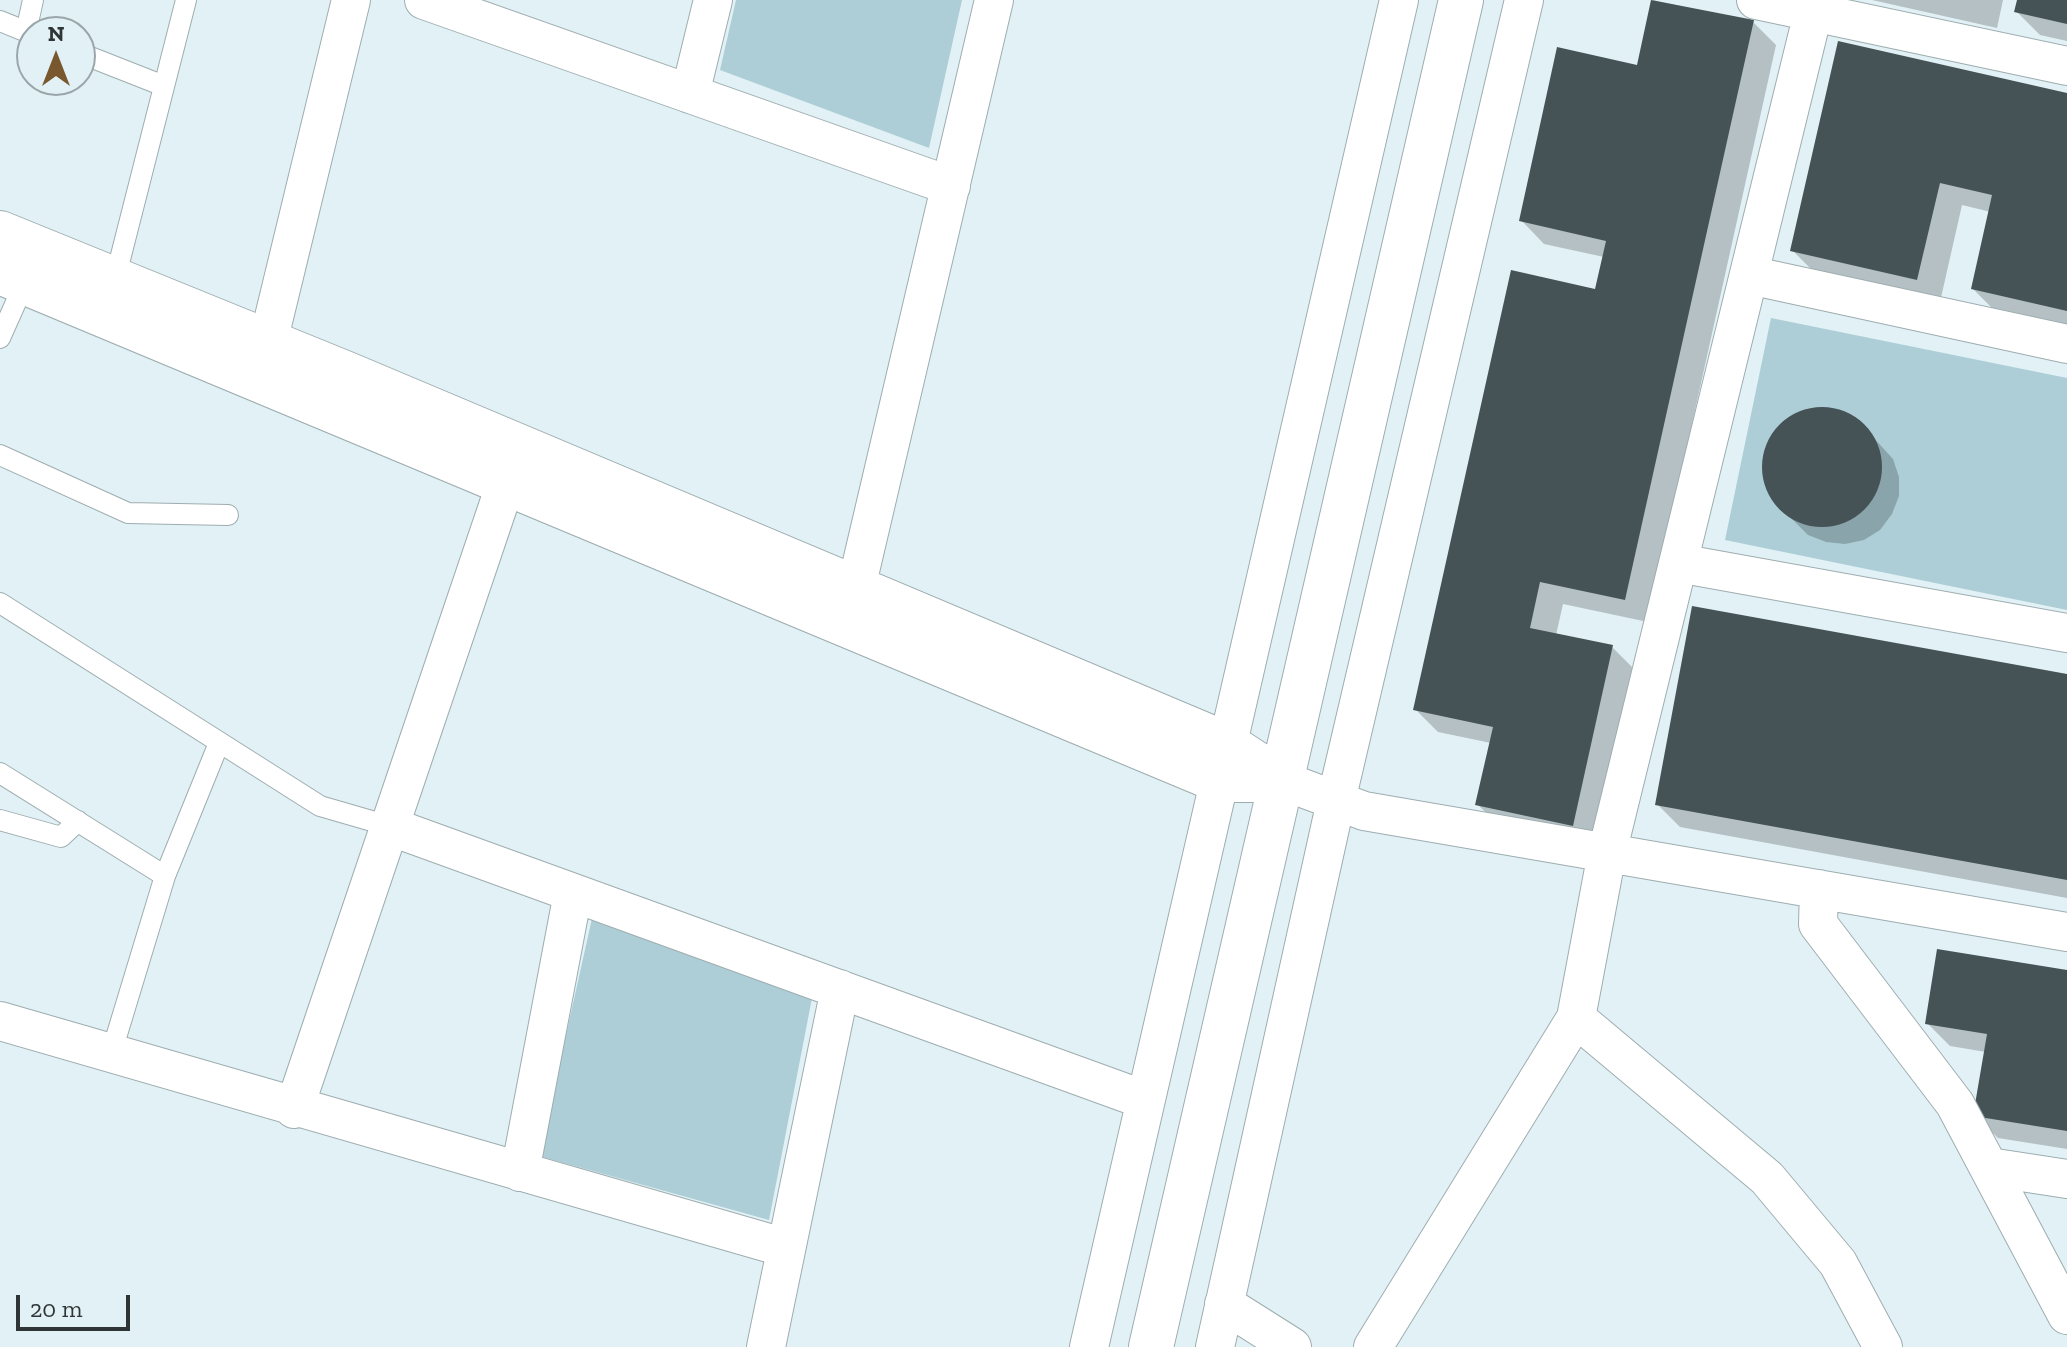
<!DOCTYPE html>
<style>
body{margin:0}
#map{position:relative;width:2067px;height:1347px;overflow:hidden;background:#e1f1f5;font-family:"Zilla Slab",serif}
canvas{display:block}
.north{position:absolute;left:16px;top:16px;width:80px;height:80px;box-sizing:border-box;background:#e1f1f5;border:2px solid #9aa6a9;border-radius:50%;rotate:0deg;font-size:22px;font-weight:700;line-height:32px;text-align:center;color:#2f3536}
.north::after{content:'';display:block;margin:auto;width:28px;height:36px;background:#79582f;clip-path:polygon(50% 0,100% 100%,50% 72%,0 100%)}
.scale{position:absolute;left:16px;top:1295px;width:114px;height:36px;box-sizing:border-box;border:4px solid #2f3536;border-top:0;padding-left:10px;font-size:24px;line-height:28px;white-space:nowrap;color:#2f3536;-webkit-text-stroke:6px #e1f1f5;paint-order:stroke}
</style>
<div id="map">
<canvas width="2067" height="1347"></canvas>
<div class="north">N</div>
<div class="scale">20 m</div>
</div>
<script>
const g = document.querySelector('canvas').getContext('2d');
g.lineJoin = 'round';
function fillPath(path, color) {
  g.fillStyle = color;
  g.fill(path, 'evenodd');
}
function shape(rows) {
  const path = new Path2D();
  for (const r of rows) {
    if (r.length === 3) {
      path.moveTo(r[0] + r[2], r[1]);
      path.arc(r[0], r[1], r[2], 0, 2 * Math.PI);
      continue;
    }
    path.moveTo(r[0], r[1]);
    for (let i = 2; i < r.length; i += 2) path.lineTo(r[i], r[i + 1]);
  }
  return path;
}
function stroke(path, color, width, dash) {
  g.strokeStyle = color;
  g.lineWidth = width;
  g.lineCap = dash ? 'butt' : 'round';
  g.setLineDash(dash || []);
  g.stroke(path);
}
fillPath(shape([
 [736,0,962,0,929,148,720,70],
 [1771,318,2067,378,2067,610,1725,540],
 [593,914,812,998,769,1220,539,1156]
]), '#adced6');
fillPath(shape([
 [1653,0,1753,22,1776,45,1648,622,1563,604,1556,635,1612,647,1635,670,1595,848,1501,827,1477,804,1491,743,1438,732,1415,709,1596,291,1604,257,1544,244,1521,220,1638,67],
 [1872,0,2003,0,1997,28],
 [2019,0,2067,0,2067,41,2040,35,2017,12],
 [2067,95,2067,328,1996,312,1973,289,1991,212,1962,205,1940,302,1815,273,1792,250],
 [1828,409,1846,414,1862,425,1893,459,1899,477,1899,496,1892,514,1880,530,1864,540,1845,544,1826,542,1808,535,1794,521,1775,503,1766,486,1763,467,1767,448,1776,431,1791,418,1808,410],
 [2067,676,2067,898,1680,827,1657,804],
 [2067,972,2067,1149,1998,1138,1975,1115,1986,1052,1950,1046,1927,1023]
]), '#0003');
fillPath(shape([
 [1651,0,1754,20,1625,600,1540,582,1530,628,1613,645,1573,826,1475,805,1493,727,1413,710,1511,270,1595,289,1606,241,1519,221,1557,47,1637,65],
 [2017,0,2067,0,2067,24,2014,12],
 [1838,41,2067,93,2067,311,1971,289,1992,195,1940,183,1917,280,1790,251],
 [1822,467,60],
 [1692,606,2067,674,2067,880,1655,805],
 [1937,949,2067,970,2067,1131,1973,1116,1987,1034,1925,1024]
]), '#455356');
const lane = shape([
 [0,21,32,34],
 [26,32,33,0],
 [80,53,164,86],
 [115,279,186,0],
 [0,338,25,282],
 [0,455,128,513,228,515],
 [0,603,320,806,389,826],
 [0,773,165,876],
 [0,820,61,837,78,821],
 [111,1054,165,876,219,743]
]);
const street = shape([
 [424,0,951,186],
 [1756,0,2067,66],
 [690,94,713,0],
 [1749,275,2067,344],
 [268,342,351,0],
 [1678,563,2067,633],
 [856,588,994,0],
 [1281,780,1364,811,2067,932],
 [389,826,1145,1100],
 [1819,889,1818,924,1955,1104,2067,1315],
 [1576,1018,1767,1178,1838,1263,1883,1347],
 [0,1021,786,1248],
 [294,1109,515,456],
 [1989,1167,2067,1179],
 [520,1172,573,893],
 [1224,1304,1292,1347],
 [766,1347,840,989],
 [1089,1347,1399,0],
 [1215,1347,1336,801,1524,0],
 [1373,1347,1576,1018,1607,853,1813,13]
]);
const secondary = shape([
 [0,233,347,374,1226,744,1281,780],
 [0,272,1218,780,1281,780],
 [1151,1347,1461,0]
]);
stroke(lane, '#9eadb0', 22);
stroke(street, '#9eadb0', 40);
stroke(secondary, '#9eadb0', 46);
stroke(lane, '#fff', 20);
stroke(street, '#fff', 38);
stroke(secondary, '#fff', 44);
</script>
